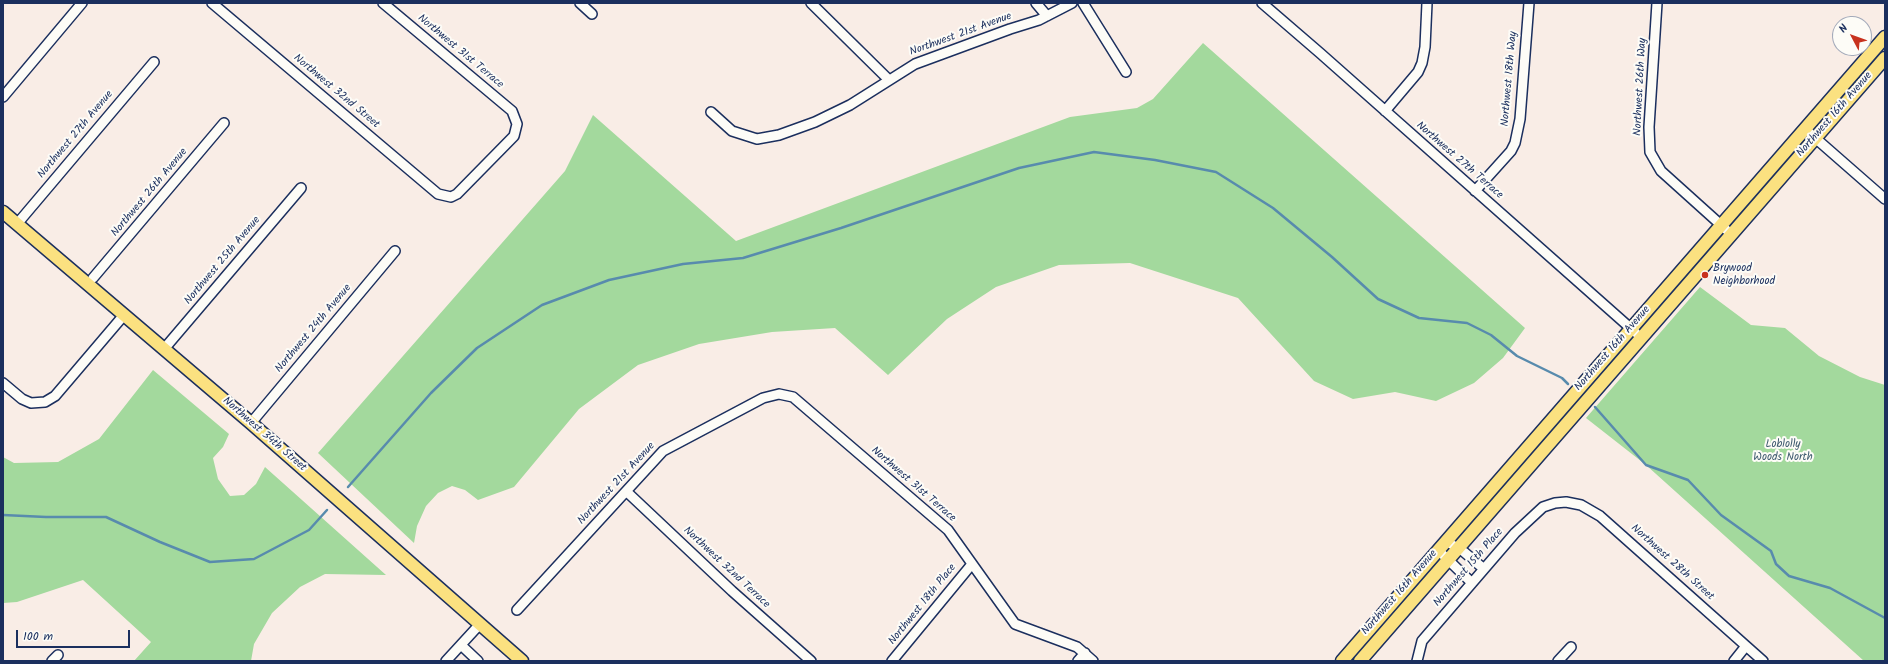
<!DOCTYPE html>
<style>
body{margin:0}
#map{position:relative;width:1888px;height:664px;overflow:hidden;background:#f9ede6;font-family:Kalam,sans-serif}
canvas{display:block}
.frame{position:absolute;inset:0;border:4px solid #1b2f5e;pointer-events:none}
.north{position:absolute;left:1832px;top:16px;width:40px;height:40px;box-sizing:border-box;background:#fdfcf7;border:1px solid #a3aaba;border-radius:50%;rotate:311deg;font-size:11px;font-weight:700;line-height:16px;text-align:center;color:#1b2f5e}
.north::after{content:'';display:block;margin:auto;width:14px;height:18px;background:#c8321e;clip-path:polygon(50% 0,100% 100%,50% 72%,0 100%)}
.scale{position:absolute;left:16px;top:630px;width:114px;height:18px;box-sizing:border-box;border:2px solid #1b2f5e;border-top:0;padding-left:5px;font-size:12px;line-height:14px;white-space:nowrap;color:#1b2f5e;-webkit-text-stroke:3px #fdfcf7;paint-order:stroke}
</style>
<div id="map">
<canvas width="1888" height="664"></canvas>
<div class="frame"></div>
<div class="north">N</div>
<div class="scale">100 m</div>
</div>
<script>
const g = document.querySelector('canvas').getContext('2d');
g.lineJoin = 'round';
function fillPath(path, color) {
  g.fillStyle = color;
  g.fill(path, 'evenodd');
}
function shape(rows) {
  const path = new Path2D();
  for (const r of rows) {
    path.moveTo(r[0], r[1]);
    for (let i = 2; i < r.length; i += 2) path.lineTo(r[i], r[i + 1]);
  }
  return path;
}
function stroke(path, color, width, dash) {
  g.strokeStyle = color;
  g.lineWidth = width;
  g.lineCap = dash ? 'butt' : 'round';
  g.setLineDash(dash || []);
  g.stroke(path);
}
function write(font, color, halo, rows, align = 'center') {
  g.font = font + ' Kalam,sans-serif';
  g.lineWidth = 4;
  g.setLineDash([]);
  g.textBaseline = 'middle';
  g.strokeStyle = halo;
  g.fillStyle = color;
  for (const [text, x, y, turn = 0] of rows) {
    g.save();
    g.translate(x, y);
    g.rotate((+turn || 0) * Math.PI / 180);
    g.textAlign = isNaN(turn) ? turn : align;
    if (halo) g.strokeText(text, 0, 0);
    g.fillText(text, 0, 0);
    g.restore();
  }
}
fillPath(shape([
 [1203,43,1525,328,1503,358,1474,383,1436,401,1395,392,1353,399,1314,381,1238,298,1130,263,1059,265,996,287,947,319,888,375,835,328,772,332,699,344,638,365,579,409,514,487,478,500,465,490,452,486,438,493,426,506,417,526,414,543,318,453,565,171,593,115,736,241,1070,117,1137,108,1153,99],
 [1700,287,1751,325,1785,328,1819,356,1860,377,1885,385,1885,661,1864,661,1646,465,1586,418],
 [153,370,229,434,223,447,213,458,218,479,230,496,244,495,256,484,265,467,386,575,325,574,300,587,272,613,254,644,251,661,134,661,151,642,83,580,17,602,3,603,3,457,14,463,58,462,99,439]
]), '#a3d99d');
stroke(shape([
 [1595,407,1646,465,1688,480,1721,515,1771,551,1776,564,1789,576,1830,588,1885,618],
 [348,487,431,393,477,348,542,305,609,280,683,264,743,258,841,228,1019,168,1094,152,1155,160,1216,172,1273,208,1332,257,1378,299,1419,318,1467,323,1491,335,1517,356,1562,378,1568,384],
 [3,515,46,517,106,517,160,542,210,562,254,559,309,530,327,510]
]), '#588bad', 2.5);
const minor = shape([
 [212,3,438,194,451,197,457,194,514,136,517,124,512,111,383,3],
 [580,3,592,14],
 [811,3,889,80],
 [1036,3,1047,16],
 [1083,3,1126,72],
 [1262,3,1320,53,1636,333],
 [1657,3,1649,127,1650,152,1661,171,1731,234],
 [3,97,82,3],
 [1385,111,1418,72,1422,63,1425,47,1427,3],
 [711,112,732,131,757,139,779,135,815,122,850,105,915,64,1010,29,1039,20,1072,3],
 [1805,129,1885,199],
 [1475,191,1511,151,1515,143,1520,119,1529,3],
 [17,224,154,62],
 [93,278,224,123],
 [164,349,301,188],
 [3,383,22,399,31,403,45,402,55,396,124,315],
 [251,423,395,251],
 [627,492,732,591,811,661],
 [1446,541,1464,552,1484,569],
 [1438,550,1472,583],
 [517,610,663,451,763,398,779,394,793,397,948,530,1015,624,1077,647,1093,661],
 [461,645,478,661],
 [52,661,58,655],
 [446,661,480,624],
 [892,661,972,564],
 [1078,661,1085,653],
 [1417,661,1422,641,1515,533,1543,507,1555,503,1566,502,1581,505,1600,516,1763,661],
 [1558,661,1571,647],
 [1734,661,1746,646]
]);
const major = shape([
 [3,212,251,423,522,661],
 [1342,661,1885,37],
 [1360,661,1885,58]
]);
stroke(minor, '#1b2f5e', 12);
stroke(major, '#1b2f5e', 15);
stroke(minor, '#fdfcf7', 9);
stroke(major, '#fbe180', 12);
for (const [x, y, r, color] of [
 [1705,275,4,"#c8321e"]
]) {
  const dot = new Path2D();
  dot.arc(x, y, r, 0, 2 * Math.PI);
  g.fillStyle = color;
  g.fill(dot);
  stroke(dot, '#fdfcf7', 1.5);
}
write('11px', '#1b2f5e', '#fdfcf7', [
 ["Northwest 21st Avenue",961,35,-20],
 ["Northwest 31st Terrace",460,52,40],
 ["Northwest 18th Way",1510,79,-85],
 ["Northwest 26th Way",1641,87,-87],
 ["Northwest 32nd Street",336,92,40],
 ["Northwest 16th Avenue",1835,115,-49],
 ["Northwest 27th Avenue",76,135,-50],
 ["Northwest 27th Terrace",1459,161,41],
 ["Northwest 26th Avenue",150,193,-50],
 ["Northwest 25th Avenue",223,261,-50],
 ["Northwest 24th Avenue",314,329,-50],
 ["Northwest 16th Avenue",1613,349,-49],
 ["Northwest 34th Street",264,435,41],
 ["Northwest 21st Avenue",617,484,-47],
 ["Northwest 31st Terrace",913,485,41],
 ["Northwest 28th Street",1672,563,42],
 ["Northwest 32nd Terrace",726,568,43],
 ["Northwest 15th Place",1469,568,-49],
 ["Northwest 16th Avenue",1400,593,-49],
 ["Northwest 18th Place",923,605,-51]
]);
write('11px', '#1b2f5e', '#fdfcf7', [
 ["Brywood",1713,269],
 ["Neighborhood",1713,282]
], 'left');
write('11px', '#3d5a6e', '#fdfcf7', [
 ["Loblolly",1783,445],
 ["Woods North",1783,458]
]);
</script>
